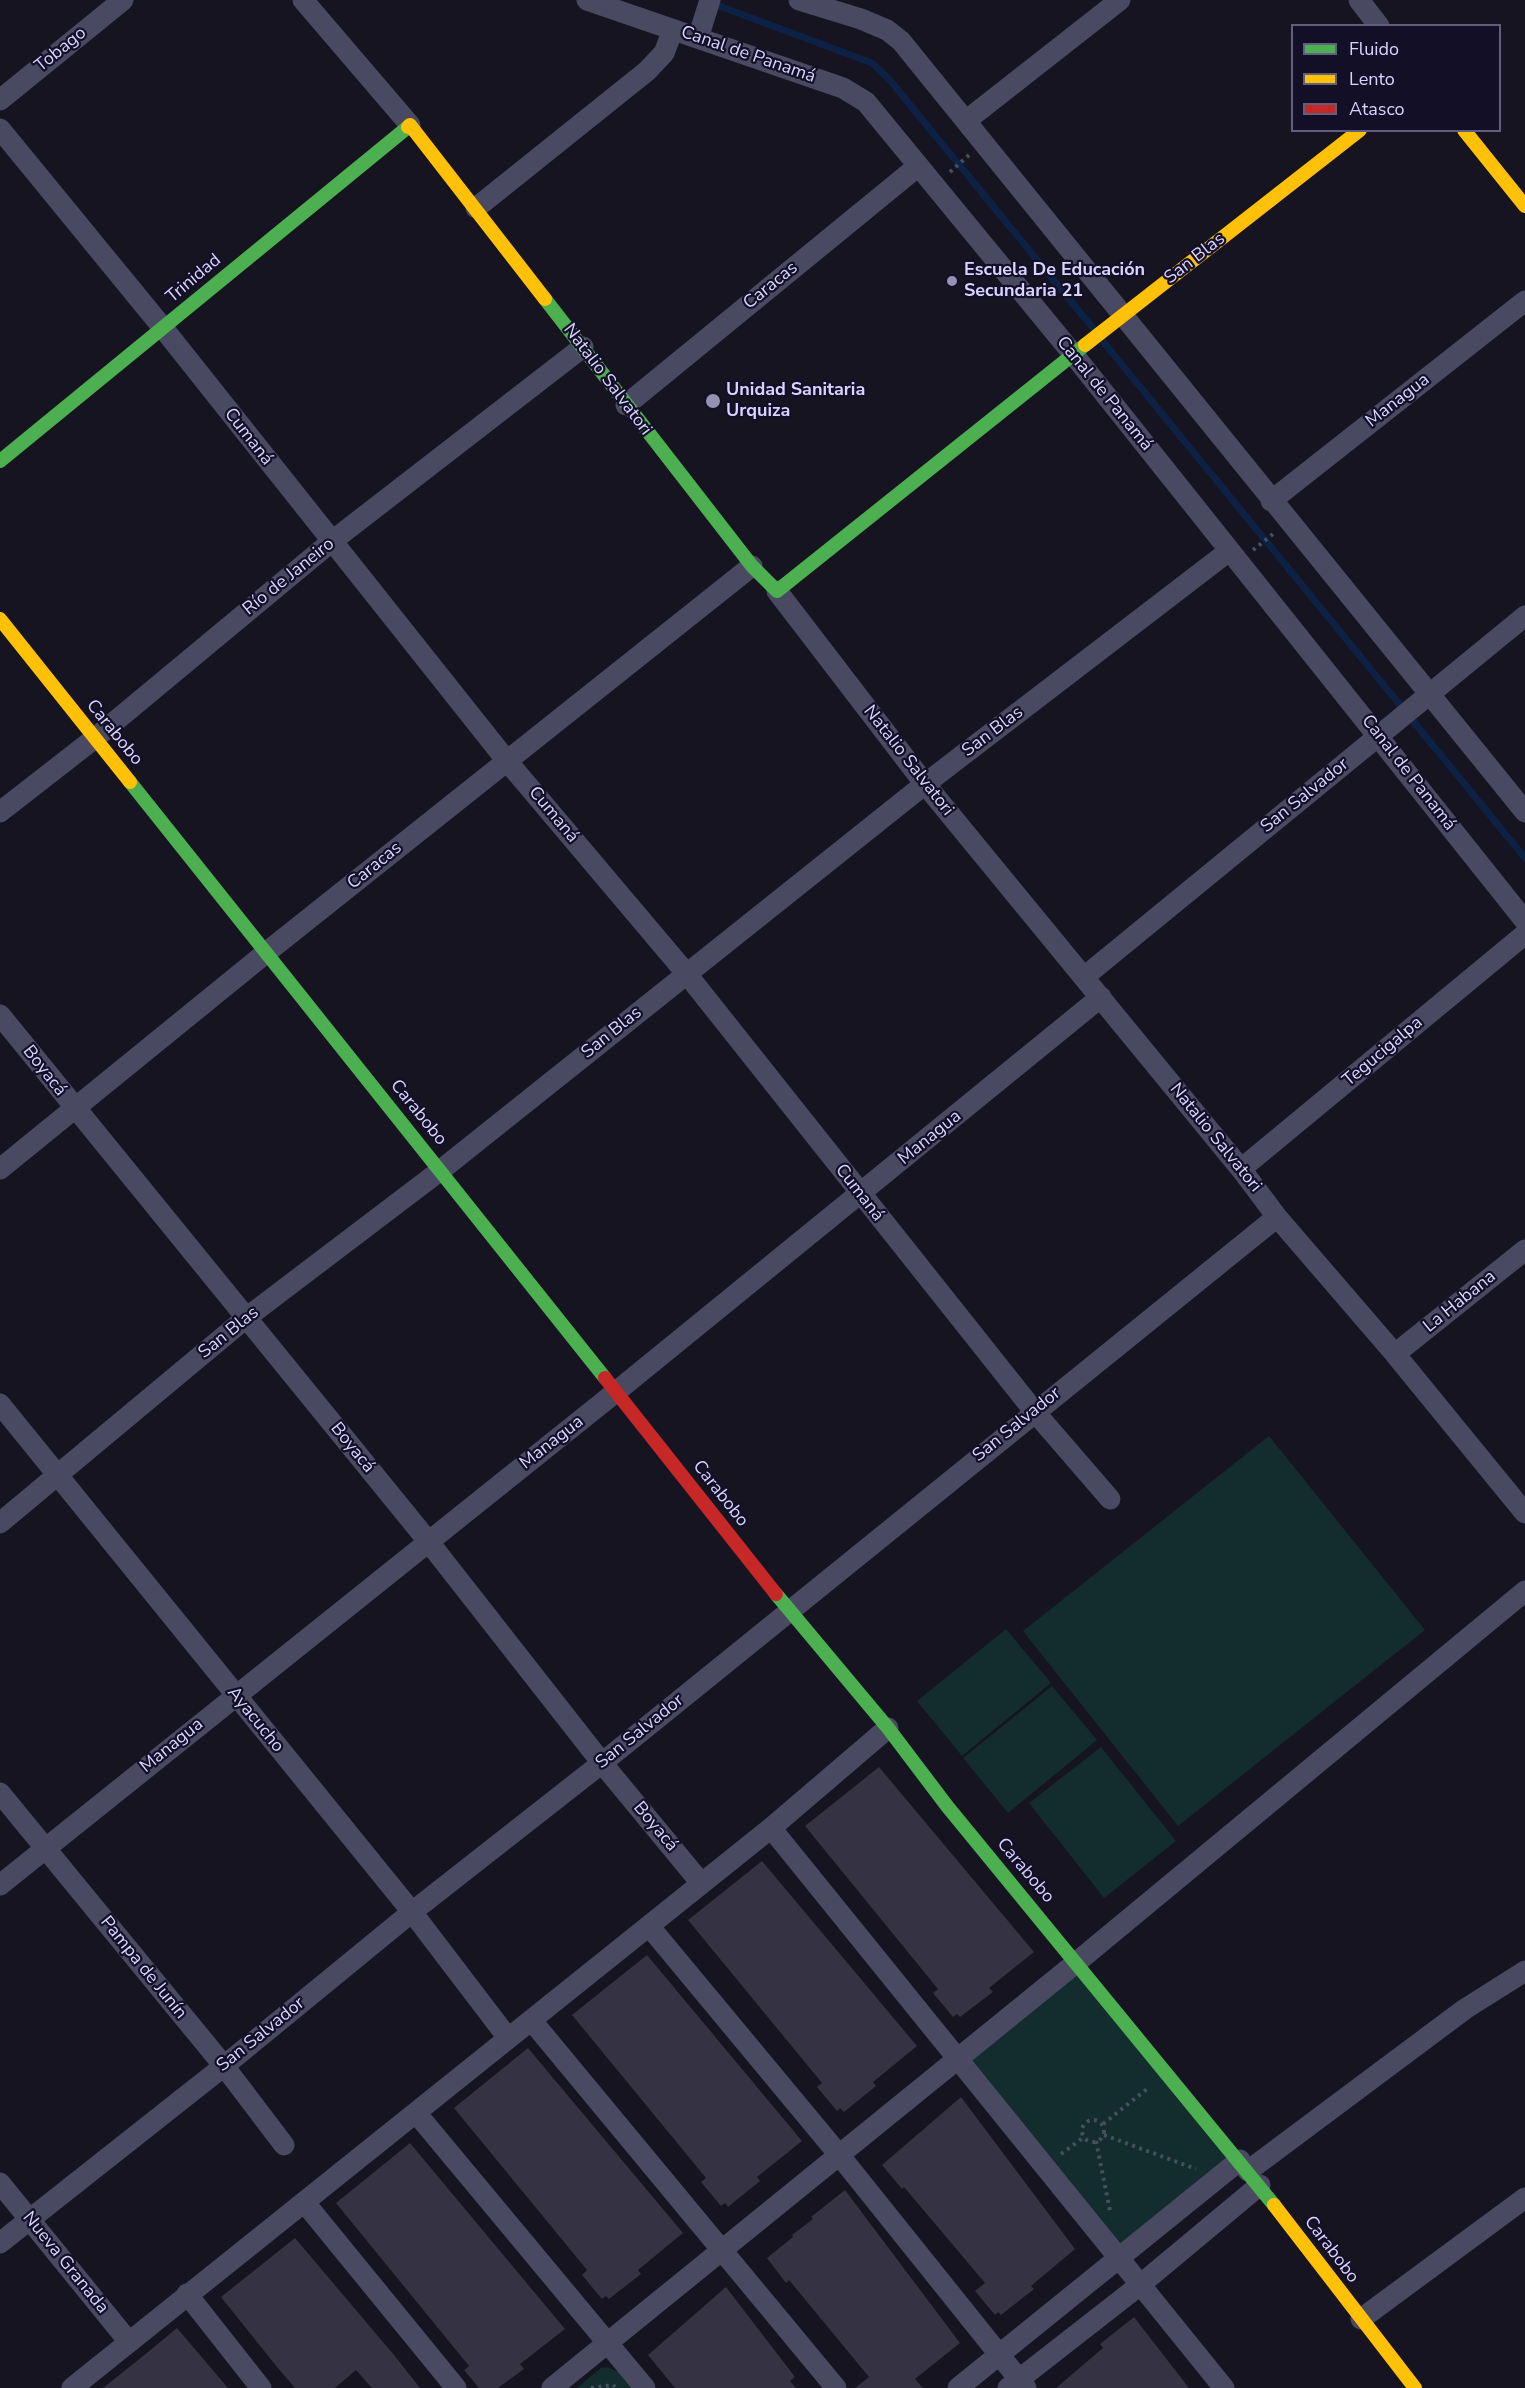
<!DOCTYPE html>
<meta charset="utf-8">
<style>
body{margin:0}
#map{position:relative;width:1525px;height:2388px;overflow:hidden;background:#161421;font-family:"Nunito Sans",sans-serif}
canvas{display:block}
.legend{position:absolute;left:1291px;top:24px;width:210px;height:108px;box-sizing:border-box;background:#130f26;border:2px solid #625e7d;margin:0;padding:8px 10px;list-style:none;font-size:18px;color:#d9d4ff}
.legend li{display:flex;align-items:center;gap:12px;height:30px}
.legend b{width:30px;border:2px solid #625e7d}
</style>
<div id="map">
<canvas width="1525" height="2388"></canvas>
<ul class="legend">
<li><b style="height:8px;background:#4caf50"></b>Fluido</li>
<li><b style="height:8px;background:#ffc107"></b>Lento</li>
<li><b style="height:8px;background:#c62828"></b>Atasco</li>
</ul>
</div>
<script>
const g = document.querySelector('canvas').getContext('2d');
g.lineJoin = 'round';
function fillPath(path, color) {
  g.fillStyle = color;
  g.fill(path, 'evenodd');
}
function shape(rows) {
  const path = new Path2D();
  for (const r of rows) {
    if (r.length === 3) {
      path.moveTo(r[0] + r[2], r[1]);
      path.arc(r[0], r[1], r[2], 0, 2 * Math.PI);
      continue;
    }
    path.moveTo(r[0], r[1]);
    for (let i = 2; i < r.length; i += 2) path.lineTo(r[i], r[i + 1]);
  }
  return path;
}
function stroke(path, color, width, dash) {
  g.strokeStyle = color;
  g.lineWidth = width;
  g.lineCap = dash ? 'butt' : 'round';
  g.setLineDash(dash || []);
  g.stroke(path);
}
function write(font, color, halo, rows, align = 'center') {
  g.font = font + ' "Nunito Sans",sans-serif';
  g.lineWidth = 4.5;
  g.setLineDash([]);
  g.textBaseline = 'middle';
  g.strokeStyle = halo;
  g.fillStyle = color;
  for (const [text, x, y, turn = 0] of rows) {
    g.save();
    g.translate(x, y);
    g.rotate((+turn || 0) * Math.PI / 180);
    g.textAlign = isNaN(turn) ? turn : align;
    if (halo) g.strokeText(text, 0, 0);
    g.fillText(text, 0, 0);
    g.restore();
  }
}
fillPath(shape([
 [1269,1436,1425,1630,1178,1826,1023,1631],
 [1006,1629,1051,1683,962,1756,917,1701],
 [1052,1686,1097,1740,1008,1813,963,1758],
 [1101,1747,1176,1841,1104,1898,1029,1803],
 [1077,1962,1240,2160,1119,2258,956,2059],
 [608,2367,620,2373,632,2388,577,2388,601,2368]
]), '#132c2d');
stroke(shape([
 [711,3,872,63,888,78,1093,328],
 [1101,339,1525,858]
]), '#0d2144', 7);
fillPath(shape([
 [879,1767,1034,1952,989,1988,993,1992,960,2017,957,2014,953,2017,933,1993,938,1989,805,1826],
 [762,1861,917,2046,873,2082,876,2086,844,2112,840,2108,837,2111,817,2087,822,2083,688,1920],
 [647,1955,802,2141,757,2177,760,2181,728,2207,725,2203,721,2206,701,2182,706,2178,572,2015],
 [528,2048,683,2233,638,2270,641,2274,609,2299,606,2296,602,2299,582,2275,587,2270,454,2108],
 [961,2097,1075,2249,1031,2286,1034,2289,1001,2315,998,2312,995,2315,975,2291,985,2283,904,2187,902,2189,882,2165],
 [410,2143,565,2329,520,2364,524,2369,498,2388,479,2388,464,2370,469,2366,336,2203],
 [845,2190,960,2343,915,2379,923,2388,855,2388,869,2377,789,2280,786,2283,767,2258,793,2237,792,2235,813,2219,811,2217],
 [295,2238,394,2355,420,2388,372,2388,356,2370,335,2388,295,2388,277,2367,221,2297],
 [726,2287,795,2377,790,2381,796,2388,675,2388,648,2355],
 [1134,2317,1189,2388,1056,2388,1103,2348,1100,2344],
 [177,2328,228,2388,103,2388,148,2352]
]), '#343243');
stroke(shape([
 [950,172,969,155],
 [1253,550,1273,534],
 [1093,2131,11],
 [1103,2124,1147,2089],
 [1104,2135,1196,2169],
 [1096,2141,1110,2211],
 [1061,2154,1084,2137],
 [591,2388,613,2385,615,2387]
]), '#44505f', 4, [3, 4.5]);
stroke(shape([
 [303,0,410,125],
 [587,0,843,88,866,102,1073,354,1525,921],
 [799,0,861,19,887,30,901,41,1525,812],
 [1359,0,1379,26],
 [698,38,710,0],
 [0,100,123,0],
 [967,120,1120,0],
 [0,129,163,328,507,761,686,973,1034,1411,1110,1499],
 [476,208,647,71,664,53,673,30],
 [626,405,917,167],
 [1271,501,1525,301],
 [777,591,925,784,1241,1169,1277,1217,1395,1354,1525,1513],
 [0,812,95,738,331,542,583,347],
 [1084,977,1525,616],
 [0,1015,428,1541,602,1763,701,1883],
 [0,1169,267,952,752,566],
 [1241,1169,1525,934],
 [1395,1354,1525,1250],
 [0,1404,412,1912,508,2038],
 [0,1523,246,1318,441,1170,925,784,1229,551],
 [0,1793,224,2066,284,2145],
 [771,1828,1224,2388],
 [0,1885,617,1391,1101,997],
 [649,1926,840,2156,1026,2388],
 [532,2021,836,2388],
 [417,2114,645,2388],
 [1248,2171,1465,2009,1525,1971],
 [0,2183,129,2342],
 [305,2203,456,2388],
 [0,2243,224,2066,412,1912,602,1763,1277,1217],
 [187,2294,261,2388],
 [1361,2319,1525,2198],
 [72,2388,771,1828,888,1728],
 [552,2388,1077,1962,1525,1591],
 [958,2388,1240,2160],
 [1008,2388,1140,2285,1260,2185]
]), '#4a4962', 21);
stroke(shape([
 [545,299,752,566,777,591,1085,345],
 [0,461,408,127],
 [130,782,605,1378],
 [776,1594,888,1728,947,1806,1274,2205]
]), '#4caf50', 14);
stroke(shape([
 [408,127,410,125,545,299],
 [1464,130,1525,206],
 [1085,345,1360,130],
 [0,619,130,782],
 [1274,2205,1415,2388]
]), '#ffc107', 14);
stroke(shape([
 [605,1378,776,1594]
]), '#c62828', 14);
for (const [x, y, r, color] of [
 [952,281,6,"#9591b1"],
 [713,401,8,"#9591b1"]
]) {
  const dot = new Path2D();
  dot.arc(x, y, r, 0, 2 * Math.PI);
  g.fillStyle = color;
  g.fill(dot);
  stroke(dot, '#130f26', 2);
}
write('18px', '#d9d4ff', '#130f26', [
 ["Tobago",61,50,-39],
 ["Canal de Panamá",748,55,19],
 ["San Blas",1195,259,-38],
 ["Trinidad",194,279,-40],
 ["Caracas",771,286,-39],
 ["Natalio Salvatori",607,380,53],
 ["Canal de Panamá",1104,394,51],
 ["Managua",1398,401,-38],
 ["Cumaná",248,437,52],
 ["Río de Janeiro",289,577,-39],
 ["San Blas",993,732,-37],
 ["Carabobo",114,733,51],
 ["Natalio Salvatori",908,761,52],
 ["Canal de Panamá",1408,773,52],
 ["San Salvador",1305,796,-39],
 ["Cumaná",553,815,50],
 ["Caracas",375,866,-39],
 ["San Blas",612,1033,-39],
 ["Tegucigalpa",1383,1052,-40],
 ["Boyacá",44,1071,52],
 ["Carabobo",418,1113,51],
 ["Managua",930,1138,-39],
 ["Natalio Salvatori",1215,1138,51],
 ["Cumaná",859,1193,52],
 ["La Habana",1460,1302,-39],
 ["San Blas",229,1333,-39],
 ["San Salvador",1017,1425,-39],
 ["Managua",552,1443,-38],
 ["Boyacá",352,1448,51],
 ["Carabobo",720,1494,52],
 ["Ayacucho",255,1720,51],
 ["San Salvador",640,1732,-39],
 ["Managua",172,1746,-39],
 ["Boyacá",655,1827,50],
 ["Carabobo",1025,1871,50],
 ["Pampa de Junín",143,1968,51],
 ["San Salvador",261,2035,-39],
 ["Carabobo",1331,2250,53],
 ["Nueva Granada",65,2263,51]
]);
write('bold 18px', '#d9d4ff', '#130f26', [
 ["Escuela De Educación",964,271],
 ["Secundaria 21",964,292],
 ["Unidad Sanitaria",726,391],
 ["Urquiza",726,412]
], 'left');
</script>
